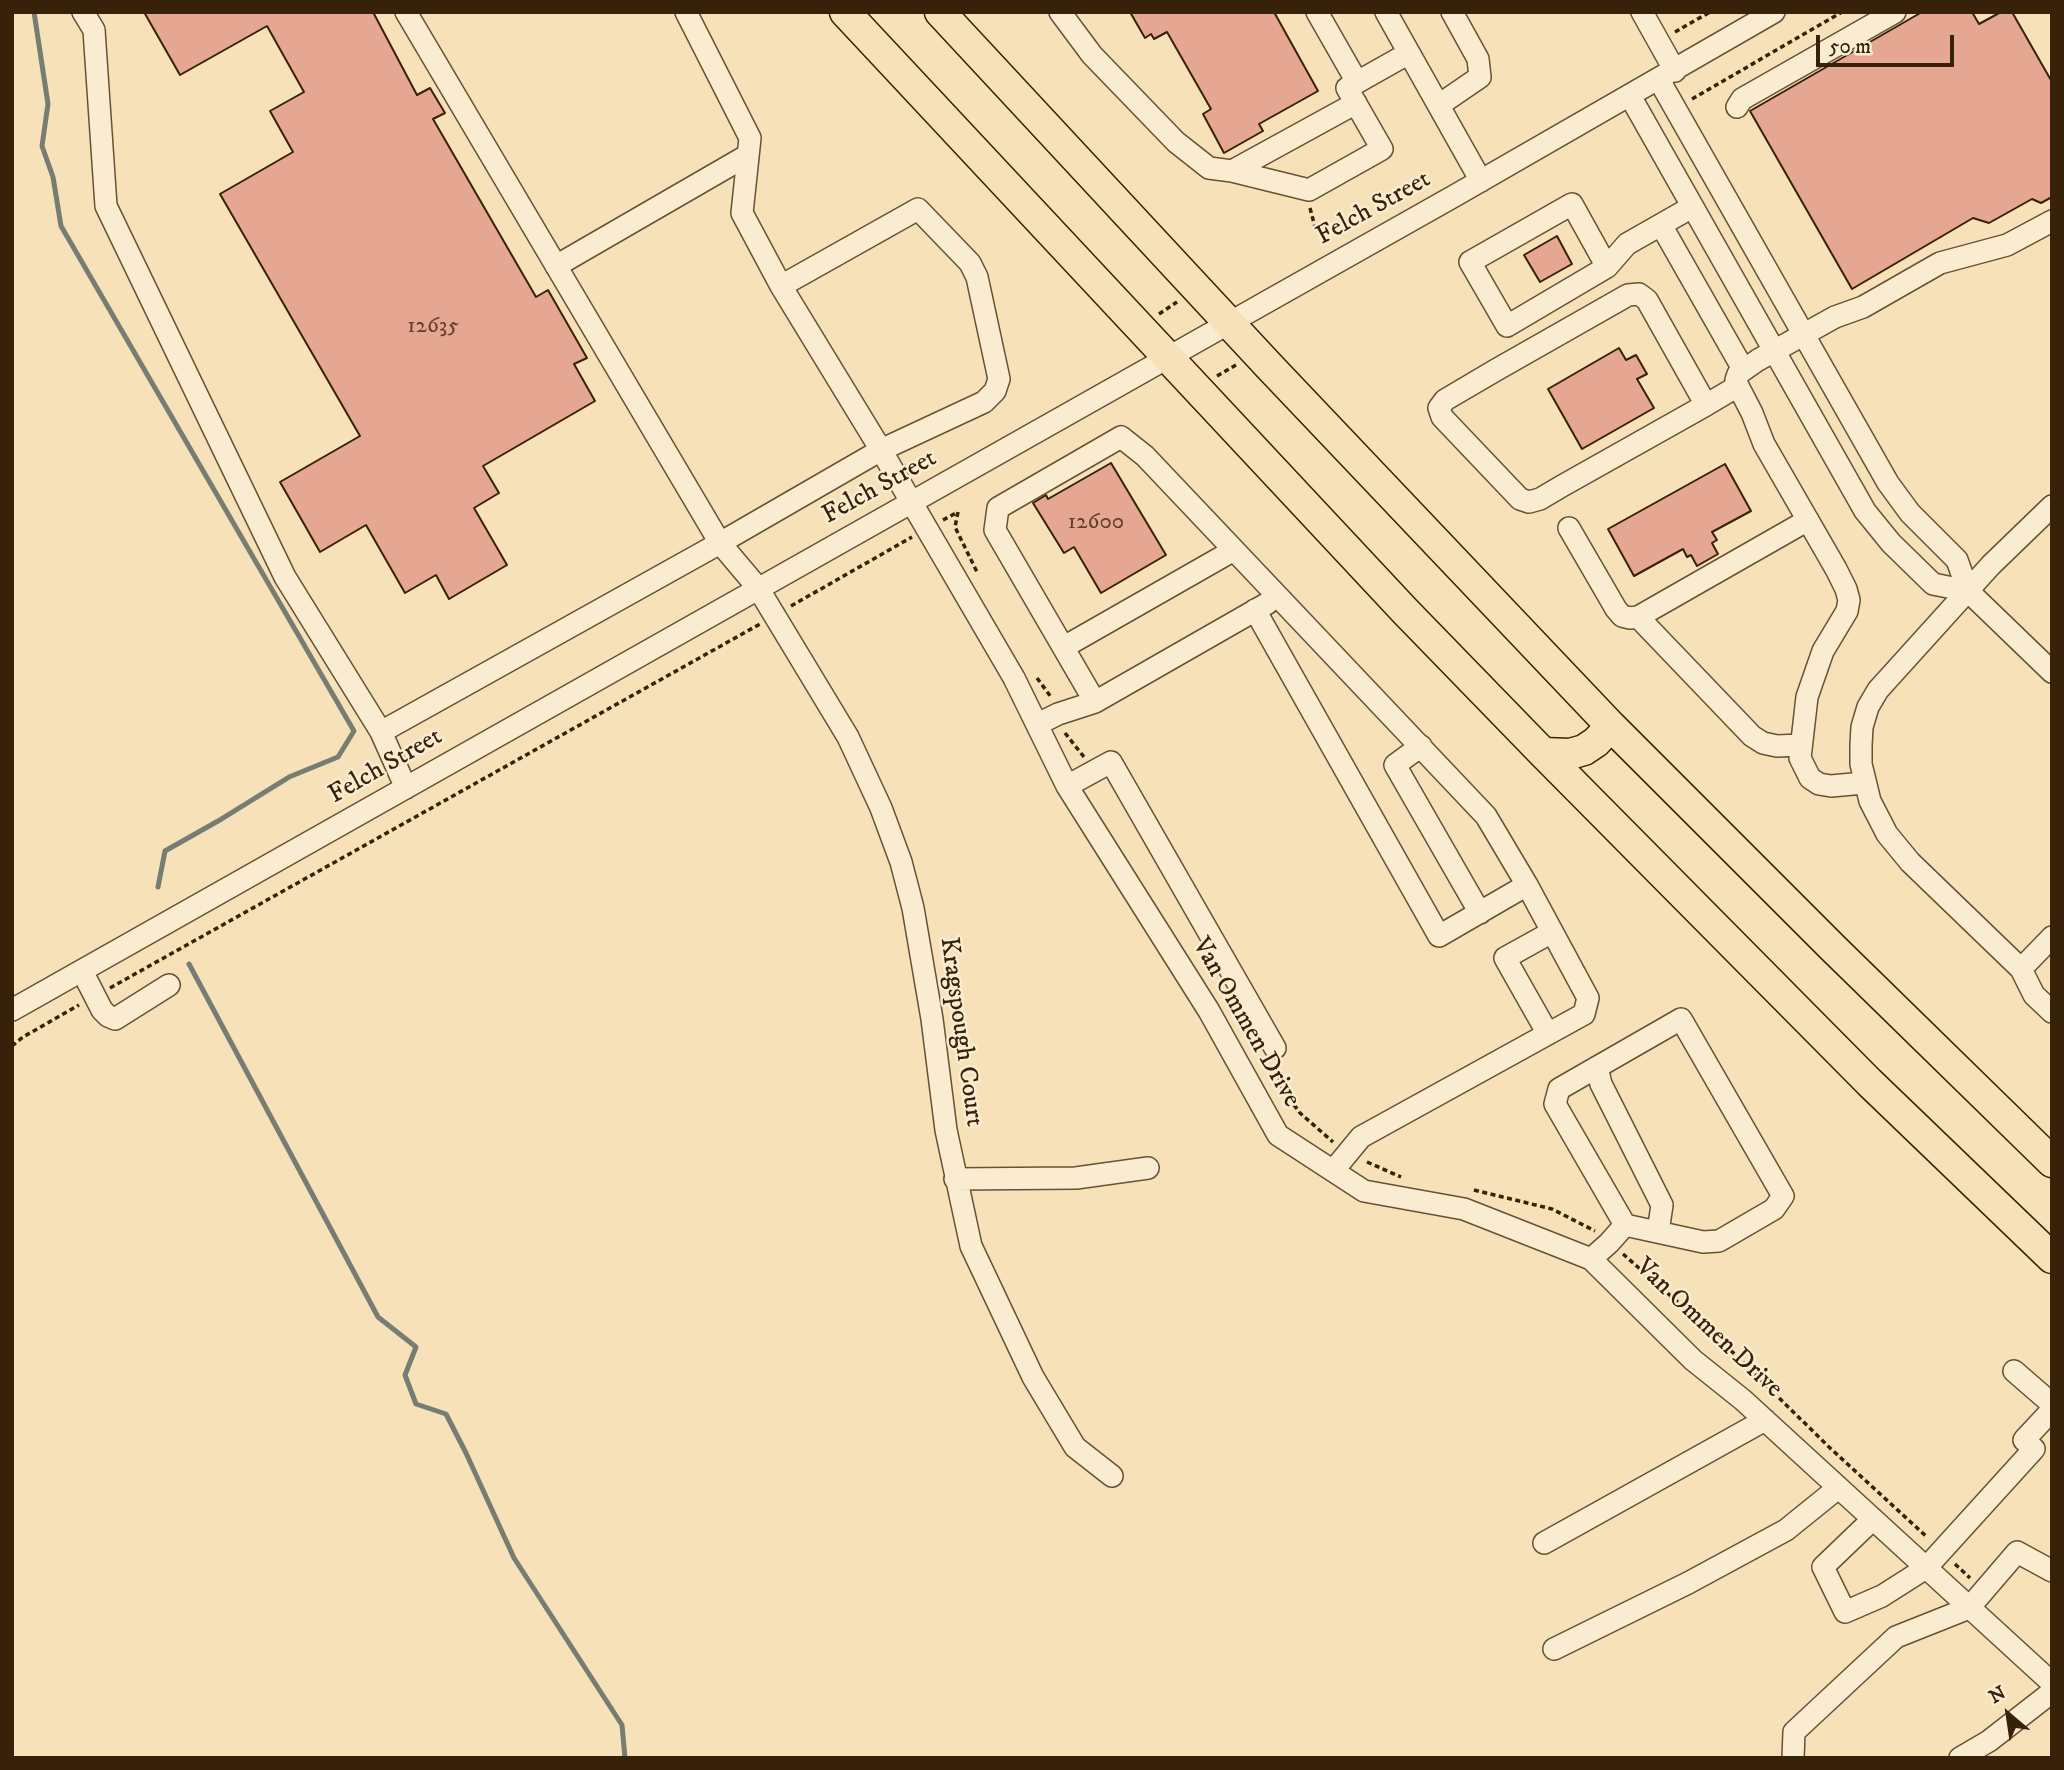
<!DOCTYPE html>
<style>
body{margin:0}
#map{position:relative;width:2064px;height:1770px;overflow:hidden;background:#f7e1b8;font-family:"IM FELL DW Pica",serif}
canvas{display:block}
.frame{position:absolute;inset:0;border:14px solid #372108;pointer-events:none}
.north{position:absolute;left:1973px;top:1679px;width:70px;height:70px;-webkit-text-stroke:5px #faecd1;paint-order:stroke;rotate:331deg;font-size:19px;font-weight:700;line-height:28px;text-align:center;color:#372108}
.north::after{content:'';display:block;margin:auto;width:24px;height:32px;background:#372108;clip-path:polygon(50% 0,100% 100%,50% 72%,0 100%)}
.scale{position:absolute;left:1816px;top:35px;width:138px;height:32px;box-sizing:border-box;border:4px solid #372108;border-top:0;padding-left:9px;font-size:21px;line-height:24px;white-space:nowrap;color:#372108;-webkit-text-stroke:5px #faecd1;paint-order:stroke}
</style>
<div id="map">
<canvas width="2064" height="1770"></canvas>
<div class="frame"></div>
<div class="north">N</div>
<div class="scale">50 m</div>
</div>
<script>
const g = document.querySelector('canvas').getContext('2d');
g.lineJoin = 'round';
function shape(rows) {
  const path = new Path2D();
  for (const r of rows) {
    path.moveTo(r[0], r[1]);
    for (let i = 2; i < r.length; i += 2) path.lineTo(r[i], r[i + 1]);
  }
  return path;
}
function stroke(path, color, width, dash) {
  g.strokeStyle = color;
  g.lineWidth = width;
  g.lineCap = dash ? 'butt' : 'round';
  g.setLineDash(dash || []);
  g.stroke(path);
}
function fillPath(path, color) {
  g.fillStyle = color;
  g.fill(path, 'evenodd');
}
function write(font, color, halo, rows, align = 'center') {
  g.font = font + ' "IM FELL DW Pica",serif';
  g.lineWidth = 5;
  g.setLineDash([]);
  g.textBaseline = 'middle';
  g.strokeStyle = halo;
  g.fillStyle = color;
  for (const [text, x, y, turn = 0] of rows) {
    g.save();
    g.translate(x, y);
    g.rotate((+turn || 0) * Math.PI / 180);
    g.textAlign = isNaN(turn) ? turn : align;
    if (halo) g.strokeText(text, 0, 0);
    g.fillText(text, 0, 0);
    g.restore();
  }
}
stroke(shape([
 [34,12,48,104,42,146,53,177,61,226,354,731,338,757,289,777,218,821,165,851,158,887],
 [189,964,378,1317,416,1347,405,1375,416,1404,446,1414,466,1453,514,1558,622,1725,625,1758]
]), '#777d72', 5);
const building = shape([
 [144,12,373,12,417,95,430,88,445,113,433,119,536,297,548,290,587,358,574,364,595,401,483,466,499,493,474,508,507,565,449,599,436,575,405,593,366,525,320,552,280,482,360,436,220,194,293,152,270,111,304,92,267,26,180,75,144,12],
 [1130,12,1274,12,1318,91,1259,124,1263,131,1224,153,1203,114,1211,109,1167,32,1154,39,1151,34,1145,38,1130,12],
 [1922,12,1972,12,1979,24,2001,12,2012,12,2052,82,2052,197,2041,203,2032,199,1989,223,1973,218,1852,289,1750,111,1922,12],
 [1557,236,1572,264,1540,282,1524,255,1557,236],
 [1619,348,1626,360,1636,355,1647,374,1637,379,1654,408,1582,449,1548,389,1619,348],
 [1111,463,1166,555,1101,593,1074,547,1064,553,1033,503,1046,495,1048,499,1111,463],
 [1725,464,1751,511,1712,532,1717,540,1712,543,1718,554,1697,566,1691,555,1687,557,1683,549,1634,576,1608,529,1725,464]
]);
fillPath(building, '#e6a792');
stroke(building, '#372108', 2);
const minor = shape([
 [83,12,94,30,106,206,285,577,381,732],
 [686,12,750,138,742,213,781,286,881,450,1014,678,1067,786,1209,1011,1278,1135,1364,1191,1464,1209,1591,1259,1693,1360,1743,1400,2052,1683],
 [1060,12,1092,55,1176,142,1209,168,1232,171,1309,190,1382,149,1347,88,1409,53],
 [1317,12,1357,82],
 [1386,12,1481,181],
 [1642,12,1675,71],
 [1659,80,1888,483,1910,513,1957,560,1968,591,2052,672],
 [1630,96,1865,511,1891,543,1933,584,1968,591],
 [1439,105,1480,77,1478,59,1452,12],
 [1737,107,1742,99,1895,12],
 [1232,171,1356,103],
 [1661,225,1743,369],
 [556,266,748,155],
 [1607,267,1572,204,1470,262,1507,326,1607,267,1627,244,1692,207],
 [781,286,918,209,970,263,977,277,999,379,995,391,984,402,881,450,720,543,758,588,848,737,881,808,901,862,913,908,932,1019,946,1130,971,1246,1033,1377,1075,1447,1112,1476],
 [1706,405,1647,300,1639,294,1628,295,1496,370,1445,400,1439,408,1442,417,1520,499,1529,502,1540,499,1562,486,1706,405,1738,386],
 [2052,506,1991,565,1878,690,1868,707,1862,727,1861,745,1861,764,1870,801,1887,834,1910,862,2021,969,2052,937],
 [1569,528,1616,609,1622,616,1630,618,1638,617,1808,520],
 [1255,610,1439,936,1527,885],
 [1638,617,1752,736,1763,743,1777,746,1800,745],
 [1064,647,1234,550],
 [1095,702,995,530,998,508,1121,437,1145,456,1486,816,1527,885,1588,998,1584,1014,1361,1137,1333,1171],
 [1038,724,1058,714,1095,702,1268,603],
 [1421,746,1395,765,1480,913],
 [1864,783,1831,786,1819,784,1810,778,1800,758,1807,697,1823,651,1847,611,1849,600,1846,589,1836,569,1764,444,1752,413,1738,386,1736,380,1738,374,1758,360,1835,317,1863,307,1940,263,2007,245,2052,221],
 [1067,786,1111,762,1275,1048],
 [406,788,381,732,720,543,406,12],
 [2021,969,2034,995,2052,1012],
 [82,971,102,1010,108,1016,115,1019,169,985],
 [12,1010,1456,195,1774,12],
 [1548,1034,1505,958,1552,932],
 [1597,1067,1601,1084,1662,1205,1658,1232],
 [955,1179,1076,1178,1148,1168],
 [1591,1259,1609,1243,1625,1225,1555,1104,1559,1089,1681,1019,1783,1196,1774,1209,1719,1241,1703,1242,1625,1225],
 [2014,1371,2052,1404],
 [1873,1519,1823,1567,1845,1612,1882,1596,1926,1568,2034,1449,2024,1440,2052,1410],
 [1544,1543,1765,1420],
 [1554,1649,1688,1583,1786,1530,1838,1488],
 [1793,1758,1794,1732,1896,1637,1969,1608,2017,1552,2052,1571],
 [1960,1758,1989,1741,2052,1692]
]);
const highway = shape([
 [845,12,1405,611,1543,753,1869,1082,2052,1258],
 [940,12,1269,366,1611,726,1832,947,2052,1162],
 [1543,753,1570,754,1584,750,1596,742,1611,726]
]);
stroke(minor, '#675134', 24);
stroke(highway, '#372108', 33);
stroke(shape([
 [1675,32,1710,12],
 [1692,99,1842,12],
 [1310,208,1315,227],
 [1159,314,1177,302],
 [1217,376,1236,365],
 [943,520,958,512,955,527,978,574],
 [791,606,912,537],
 [1037,678,1051,697],
 [1065,733,1084,757],
 [110,988,760,624],
 [12,1046,23,1037,79,1005],
 [1276,1067,1283,1090,1300,1113,1333,1142],
 [1367,1162,1401,1177],
 [1474,1190,1552,1209,1595,1231],
 [1623,1254,1714,1334,1829,1447,1927,1537],
 [1955,1564,1970,1578]
]), '#372108', 3.5, [5, 3.5]);
stroke(minor, '#faecd1', 21);
stroke(highway, '#f7e1b8', 30);
write('23px', '#63422a', null, [
 ["12635",433,327],
 ["12600",1096,523]
]);
write('26px', '#372108', '#faecd1', [
 ["Felch Street",1374,209,-29],
 ["Felch Street",880,488,-29],
 ["Felch Street",386,767,-30],
 ["Van Ommen Drive",1245,1023,60],
 ["Kragspough Court",960,1032,82],
 ["Van Ommen Drive",1708,1329,43]
]);
</script>
